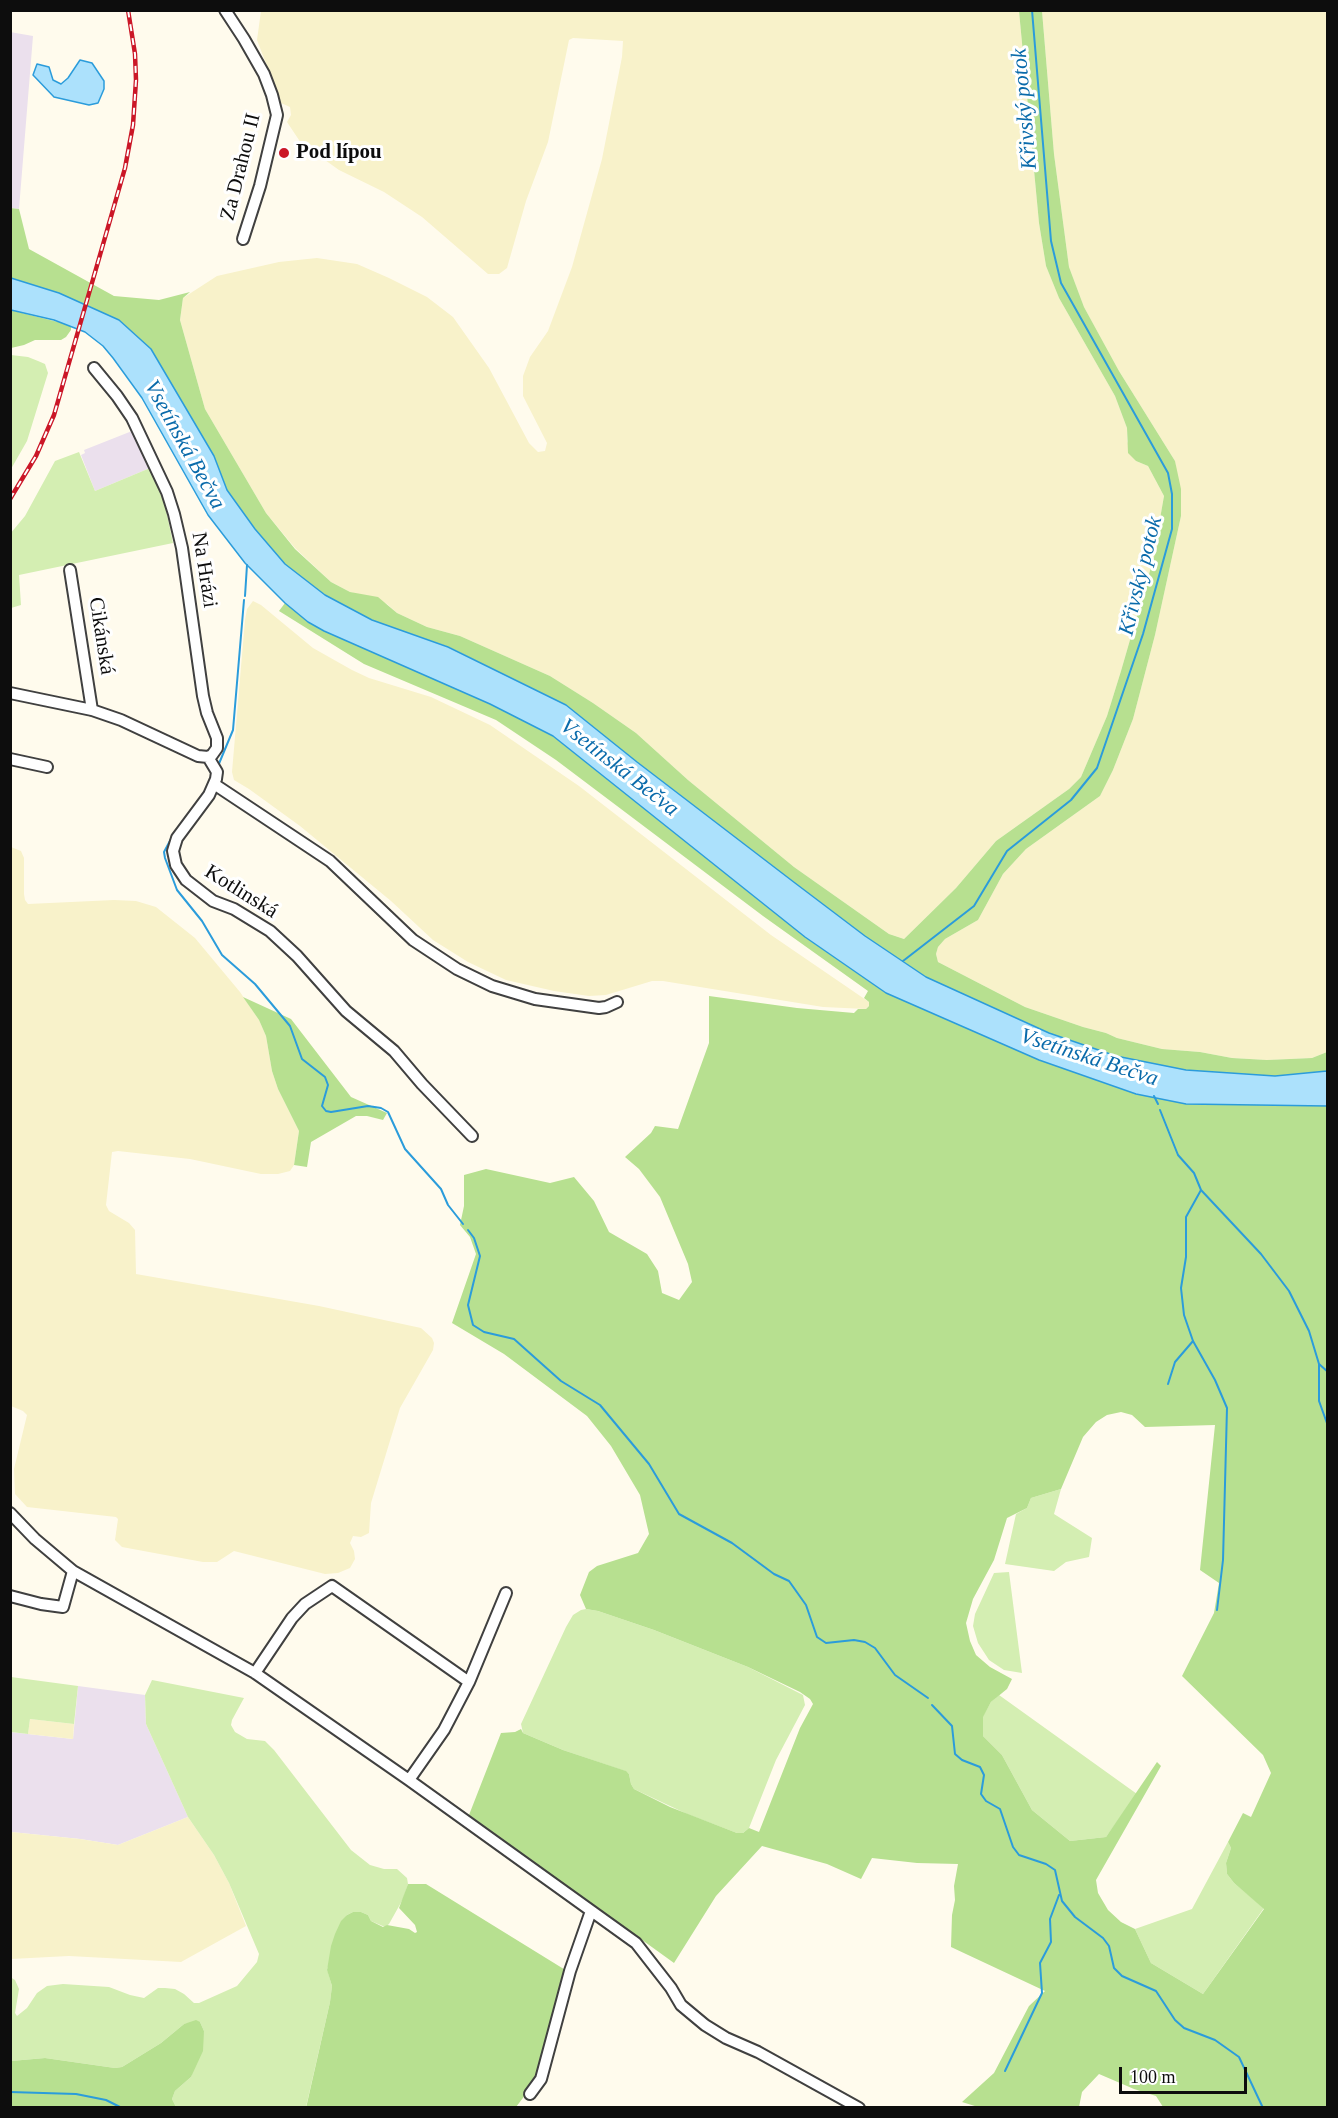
<!DOCTYPE html>
<meta charset="utf-8">
<style>
body{margin:0}
#map{position:relative;width:1338px;height:2118px;overflow:hidden;background:#fffbed;font-family:Georgia,serif}
canvas{display:block}
.frame{position:absolute;inset:0;border:12px solid #0d0d0d;pointer-events:none}
.scale{position:absolute;left:1119px;top:2067px;width:128px;height:27px;box-sizing:border-box;border:3px solid #0d0d0d;border-top:0;padding-left:8px;font-size:18px;line-height:21px;white-space:nowrap;color:#0d0d0d;-webkit-text-stroke:4px #fff;paint-order:stroke}
</style>
<div id="map">
<canvas width="1338" height="2118"></canvas>
<div class="frame"></div>
<div class="scale">100 m</div>
</div>
<script>
const g = document.querySelector('canvas').getContext('2d');
g.lineJoin = 'round';
function fillPath(path, color) {
  g.fillStyle = color;
  g.fill(path, 'evenodd');
}
function shape(rows) {
  const path = new Path2D();
  for (const r of rows) {
    path.moveTo(r[0], r[1]);
    for (let i = 2; i < r.length; i += 2) path.lineTo(r[i], r[i + 1]);
  }
  return path;
}
function stroke(path, color, width, dash) {
  g.strokeStyle = color;
  g.lineWidth = width;
  g.lineCap = dash ? 'butt' : 'round';
  g.setLineDash(dash || []);
  g.stroke(path);
}
function write(font, color, halo, rows, align = 'center') {
  g.font = font + ' Georgia,serif';
  g.lineWidth = 6;
  g.setLineDash([]);
  g.textBaseline = 'middle';
  g.strokeStyle = halo;
  g.fillStyle = color;
  for (const [text, x, y, turn = 0] of rows) {
    g.save();
    g.translate(x, y);
    g.rotate((+turn || 0) * Math.PI / 180);
    g.textAlign = isNaN(turn) ? turn : align;
    if (halo) g.strokeText(text, 0, 0);
    g.fillText(text, 0, 0);
    g.restore();
  }
}
fillPath(shape([
 [10,32,33,36,19,209,10,208],
 [132,431,150,468,95,491,81,455,85,453,84,450],
 [78,1686,145,1695,146,1724,188,1817,118,1845,80,1839,11,1832,10,1732,73,1739]
]), '#ebe0ed');
fillPath(shape([
 [261,11,1019,11,1039,223,1046,266,1059,298,1115,396,1127,428,1127,441,1136,461,1148,466,1164,496,1158,530,1158,543,1121,671,1107,716,1081,777,1069,789,996,841,956,888,904,939,889,934,794,867,688,780,636,733,593,703,550,676,460,636,427,627,397,613,387,604,350,592,331,582,295,548,266,513,205,409,180,320,183,298,217,276,279,262,317,258,357,264,389,278,427,297,453,317,489,368,529,443,538,452,545,451,547,443,523,396,523,376,530,357,548,331,572,267,602,159,622,57,623,41,573,38,569,40,548,142,526,201,507,268,499,274,488,274,422,217,384,192,339,170,301,143,287,122,291,115,290,107,281,103,257,40],
 [1042,11,1327,11,1327,1052,1312,1058,1267,1060,1232,1058,1200,1052,1162,1049,1117,1038,1106,1033,1083,1027,1025,1007,938,962,936,954,938,947,945,939,978,920,1003,874,1026,849,1100,796,1113,770,1133,719,1155,635,1181,516,1175,461,1119,371,1084,307,1069,267,1054,154],
 [253,601,261,605,313,648,352,670,369,678,431,697,490,725,579,786,771,935,869,1002,870,1005,866,1009,823,1007,663,981,652,981,606,995,589,996,554,991,506,980,468,962,433,940,391,901,300,826,249,789,234,780,232,772,245,620,247,609],
 [11,847,21,851,24,858,24,894,25,900,28,904,114,900,136,901,156,907,195,938,240,992,259,1020,266,1036,272,1071,278,1089,299,1131,294,1165,290,1171,278,1174,261,1174,190,1159,118,1151,112,1152,106,1205,109,1211,129,1223,135,1230,136,1274,319,1306,421,1328,432,1338,434,1343,433,1350,400,1408,371,1503,369,1533,361,1537,353,1536,350,1543,354,1551,355,1559,350,1568,338,1573,325,1574,234,1551,217,1562,203,1562,122,1547,115,1540,118,1519,116,1517,27,1507,15,1494,14,1469,27,1415,23,1411,11,1406],
 [30,1719,74,1724,73,1739,28,1734],
 [188,1817,214,1855,229,1883,246,1926,181,1962,69,1956,11,1959,11,1832,80,1839,118,1845]
]), '#f8f2ca');
fillPath(shape([
 [11,355,28,357,38,361,45,364,48,373,27,441,11,469],
 [79,452,95,491,150,468,165,505,173,543,19,575,21,605,11,608,10,534,25,516,55,461],
 [1061,1489,1054,1514,1092,1538,1089,1557,1066,1562,1054,1571,1005,1564,1016,1514,1027,1508,1031,1498],
 [1009,1572,1022,1673,1004,1670,989,1660,978,1643,973,1626,975,1614,994,1573],
 [586,1609,598,1611,654,1630,748,1667,803,1695,805,1705,776,1760,749,1828,743,1833,737,1833,687,1814,634,1789,631,1784,629,1774,625,1771,563,1750,523,1733,521,1724,566,1627,573,1615,581,1610],
 [11,1677,78,1686,74,1724,30,1719,28,1734,11,1732],
 [152,1680,244,1698,232,1720,231,1725,235,1732,247,1739,265,1741,274,1750,351,1850,370,1865,384,1869,397,1869,407,1878,408,1884,403,1899,389,1924,385,1927,371,1921,368,1915,361,1912,353,1912,347,1915,327,1969,332,1986,330,2002,306,2107,176,2107,172,2099,175,2091,191,2077,204,2031,200,2022,184,2024,161,2043,122,2067,115,2068,45,2058,11,2061,10,1977,15,1980,19,1989,15,2013,17,2016,27,2008,37,1993,47,1986,63,1984,109,1987,130,1995,144,1998,158,1988,165,1988,175,1989,184,1994,194,2003,199,2003,237,1986,257,1962,259,1954,229,1883,214,1855,188,1817,146,1724,145,1695],
 [999,1695,1137,1794,1106,1837,1070,1841,1032,1810,1002,1755,983,1736,983,1716,991,1702],
 [1228,1842,1231,1848,1226,1863,1227,1874,1234,1883,1264,1908,1203,1994,1151,1963,1135,1929,1192,1909]
]), '#d4eeb2');
fillPath(shape([
 [1019,11,1042,11,1054,154,1069,267,1084,307,1119,371,1175,461,1181,489,1181,516,1155,635,1133,719,1113,770,1100,796,1026,849,1003,874,978,920,945,939,938,947,936,954,938,962,1025,1007,1083,1027,1106,1033,1117,1038,1162,1049,1200,1052,1232,1058,1267,1060,1312,1058,1327,1052,1327,1071,1275,1076,1186,1070,1116,1056,1049,1033,926,977,865,936,795,883,637,762,566,705,449,647,372,620,325,595,284,564,255,529,227,490,214,456,151,349,119,320,59,293,11,278,10,208,19,209,29,249,114,296,159,300,190,292,183,298,180,320,205,409,266,513,295,549,331,582,350,592,378,597,397,613,427,627,460,636,550,676,593,703,636,733,688,780,794,867,889,934,904,939,956,888,996,841,1069,789,1081,777,1107,716,1121,671,1158,543,1158,530,1164,496,1148,466,1136,461,1128,453,1127,428,1115,396,1059,298,1046,266,1039,223],
 [10,310,66,324,71,326,71,330,66,337,61,340,35,340,24,345,11,348],
 [285,603,308,622,324,631,490,704,553,736,805,937,886,993,1039,1060,1186,1104,1327,1106,1327,2107,1163,2107,1156,2096,1134,2089,1099,2074,1082,2092,1079,2107,978,2107,962,2102,994,2073,1029,2006,1045,1991,951,1947,952,1915,955,1900,954,1886,958,1864,917,1863,872,1858,861,1879,827,1864,762,1846,716,1896,674,1963,469,1815,501,1733,515,1732,521,1729,523,1733,563,1750,626,1771,629,1774,631,1784,634,1789,670,1807,737,1833,743,1833,749,1828,759,1832,800,1728,813,1704,810,1699,800,1692,748,1667,654,1630,598,1611,586,1609,580,1595,589,1572,597,1566,638,1553,649,1534,640,1495,611,1446,587,1416,504,1354,452,1323,476,1254,470,1237,460,1225,464,1206,464,1175,486,1169,550,1183,574,1177,594,1201,609,1232,647,1254,658,1271,662,1293,679,1300,692,1282,688,1264,660,1197,639,1169,625,1157,651,1133,655,1126,678,1129,709,1043,709,996,797,1008,854,1013,858,1009,866,1009,869,1006,869,1002,864,998,868,991,763,916,556,760,496,720,364,664,279,611],
 [1121,1412,1132,1415,1145,1427,1215,1425,1200,1570,1219,1583,1214,1613,1182,1676,1263,1755,1271,1773,1251,1817,1243,1813,1228,1842,1231,1848,1226,1863,1227,1874,1234,1883,1264,1909,1203,1994,1151,1963,1135,1929,1121,1922,1108,1910,1098,1893,1096,1880,1161,1766,1157,1762,1106,1837,1070,1841,1032,1810,1002,1755,983,1736,983,1717,991,1702,1007,1689,1012,1679,990,1667,976,1655,970,1641,966,1623,973,1599,994,1560,1007,1518,1027,1508,1031,1498,1061,1489,1083,1437,1096,1422,1107,1415],
 [243,997,291,1019,351,1097,387,1113,383,1120,367,1116,356,1116,311,1142,307,1167,294,1165,299,1131,278,1089,272,1071,266,1036,259,1020],
 [408,1884,426,1884,567,1971,560,1987,558,2003,539,2077,516,2107,306,2108,330,2002,332,1986,327,1970,331,1946,335,1934,341,1921,347,1915,353,1912,361,1912,368,1915,371,1921,383,1927,387,1925,409,1929,415,1933,417,1932,415,1925,399,1908],
 [196,2020,200,2022,204,2031,203,2051,191,2077,175,2091,172,2099,176,2107,11,2107,11,2061,45,2058,115,2068,122,2067,161,2043,184,2024]
]), '#b7e090');
const water = shape([
 [80,60,92,63,104,81,104,89,98,103,89,105,54,97,33,75,37,64,49,67,53,80,61,84,68,78,80,60],
 [11,278,59,293,119,320,151,349,214,456,227,490,255,529,285,564,325,595,372,620,448,647,566,705,637,762,795,883,865,936,926,977,1049,1033,1116,1056,1186,1070,1275,1076,1327,1071,1327,1106,1186,1104,1136,1094,1039,1060,886,993,805,937,553,736,490,704,324,631,308,622,285,603,245,563,208,515,142,398,113,358,103,346,85,332,54,320,11,310,11,278]
]);
fillPath(water, '#ace1fc');
stroke(water, '#2b9cdb', 1.5);
stroke(shape([
 [245,596,247,565],
 [218,766,233,730,244,600],
 [172,837,164,852,165,858,177,890,202,921,222,955,255,984,290,1026,302,1059,325,1077,328,1085,322,1106,326,1111,331,1112,368,1106,381,1108,388,1112,405,1149,441,1189,448,1205,463,1224],
 [903,961,974,906,1007,851,1071,800,1097,768,1143,634,1172,529,1172,494,1168,473,1061,283,1051,241,1032,10],
 [1154,1096,1158,1104],
 [1160,1110,1178,1155,1194,1173,1201,1190,1261,1254,1289,1291,1309,1331,1319,1364,1328,1372],
 [1201,1190,1186,1217,1186,1257,1181,1288,1184,1315,1193,1341,1215,1380,1227,1408,1223,1560,1217,1610],
 [468,1230,474,1238,480,1256,468,1305,473,1325,484,1332,514,1339,561,1381,600,1405,649,1464,679,1514,732,1543,774,1574,789,1581,806,1605,817,1637,826,1643,854,1640,865,1642,875,1648,895,1675,928,1698],
 [1319,1364,1319,1401,1328,1426],
 [1168,1384,1175,1362,1193,1341],
 [932,1705,952,1726,955,1754,962,1760,980,1767,984,1775,981,1794,986,1801,1000,1809,1013,1847,1019,1855,1046,1864,1055,1870,1062,1901,1075,1917,1103,1938,1109,1946,1114,1968,1122,1976,1156,1991,1175,2020,1184,2028,1215,2040,1239,2057,1263,2108],
 [1005,2071,1042,1993,1040,1963,1051,1942,1050,1919,1059,1895],
 [10,2092,76,2094,106,2100,122,2108]
]), '#2b9cdb', 2);
const minor = shape([
 [225,10,244,39,264,74,272,95,277,115,260,186,243,239],
 [94,368,117,396,132,418,167,492,174,514,182,548,203,696,207,713,217,738,217,748,212,755,208,757],
 [70,570,92,710],
 [10,693,92,710,121,720,198,756,208,757],
 [208,757,217,772,216,779,209,795,177,838,173,851,176,865,186,880,213,901,234,909,270,931,297,956,346,1011,394,1051,422,1084,472,1136],
 [10,759,47,767],
 [214,784,330,861,413,940,457,969,492,986,535,999,599,1008,606,1007,617,1002],
 [10,1513,35,1539,73,1571,255,1673,409,1780,636,1943,671,1988,681,2005,705,2025,726,2038,758,2052,859,2108],
 [10,1596,41,1604,63,1607,73,1571],
 [255,1673,292,1618,305,1604,332,1586,469,1682],
 [409,1780,444,1730,469,1682,506,1593],
 [530,2094,541,2079,570,1971,591,1911]
]);
stroke(minor, '#404040', 14);
stroke(minor, '#fff', 10);
const rail = shape([
 [10,499,36,456,54,415,125,168,133,125,136,80,135,54,128,10]
]);
stroke(rail, '#cb1727', 4.5);
stroke(rail, '#fff', 2, [7]);
for (const [x, y, r, color] of [
 [284,153,6,"#cb1727"]
]) {
  const dot = new Path2D();
  dot.arc(x, y, r, 0, 2 * Math.PI);
  g.fillStyle = color;
  g.fill(dot);
  stroke(dot, '#fff', 2);
}
write('bold 21px', '#0d0d0d', '#fff', [
 ["Pod lípou",296,153]
], 'left');
write('21px', '#0d0d0d', '#fff', [
 ["Za Drahou II",241,167,-76],
 ["Na Hrázi",204,570,81],
 ["Cikánská",101,636,81],
 ["Kotlinská",241,892,32]
]);
write('italic 22px', '#0a6bab', '#fff', [
 ["Křivský potok",1025,109,-95],
 ["Vsetínská Bečva",184,445,61],
 ["Křivský potok",1141,576,-76],
 ["Vsetínská Bečva",619,768,38],
 ["Vsetínská Bečva",1089,1058,18]
]);
</script>
